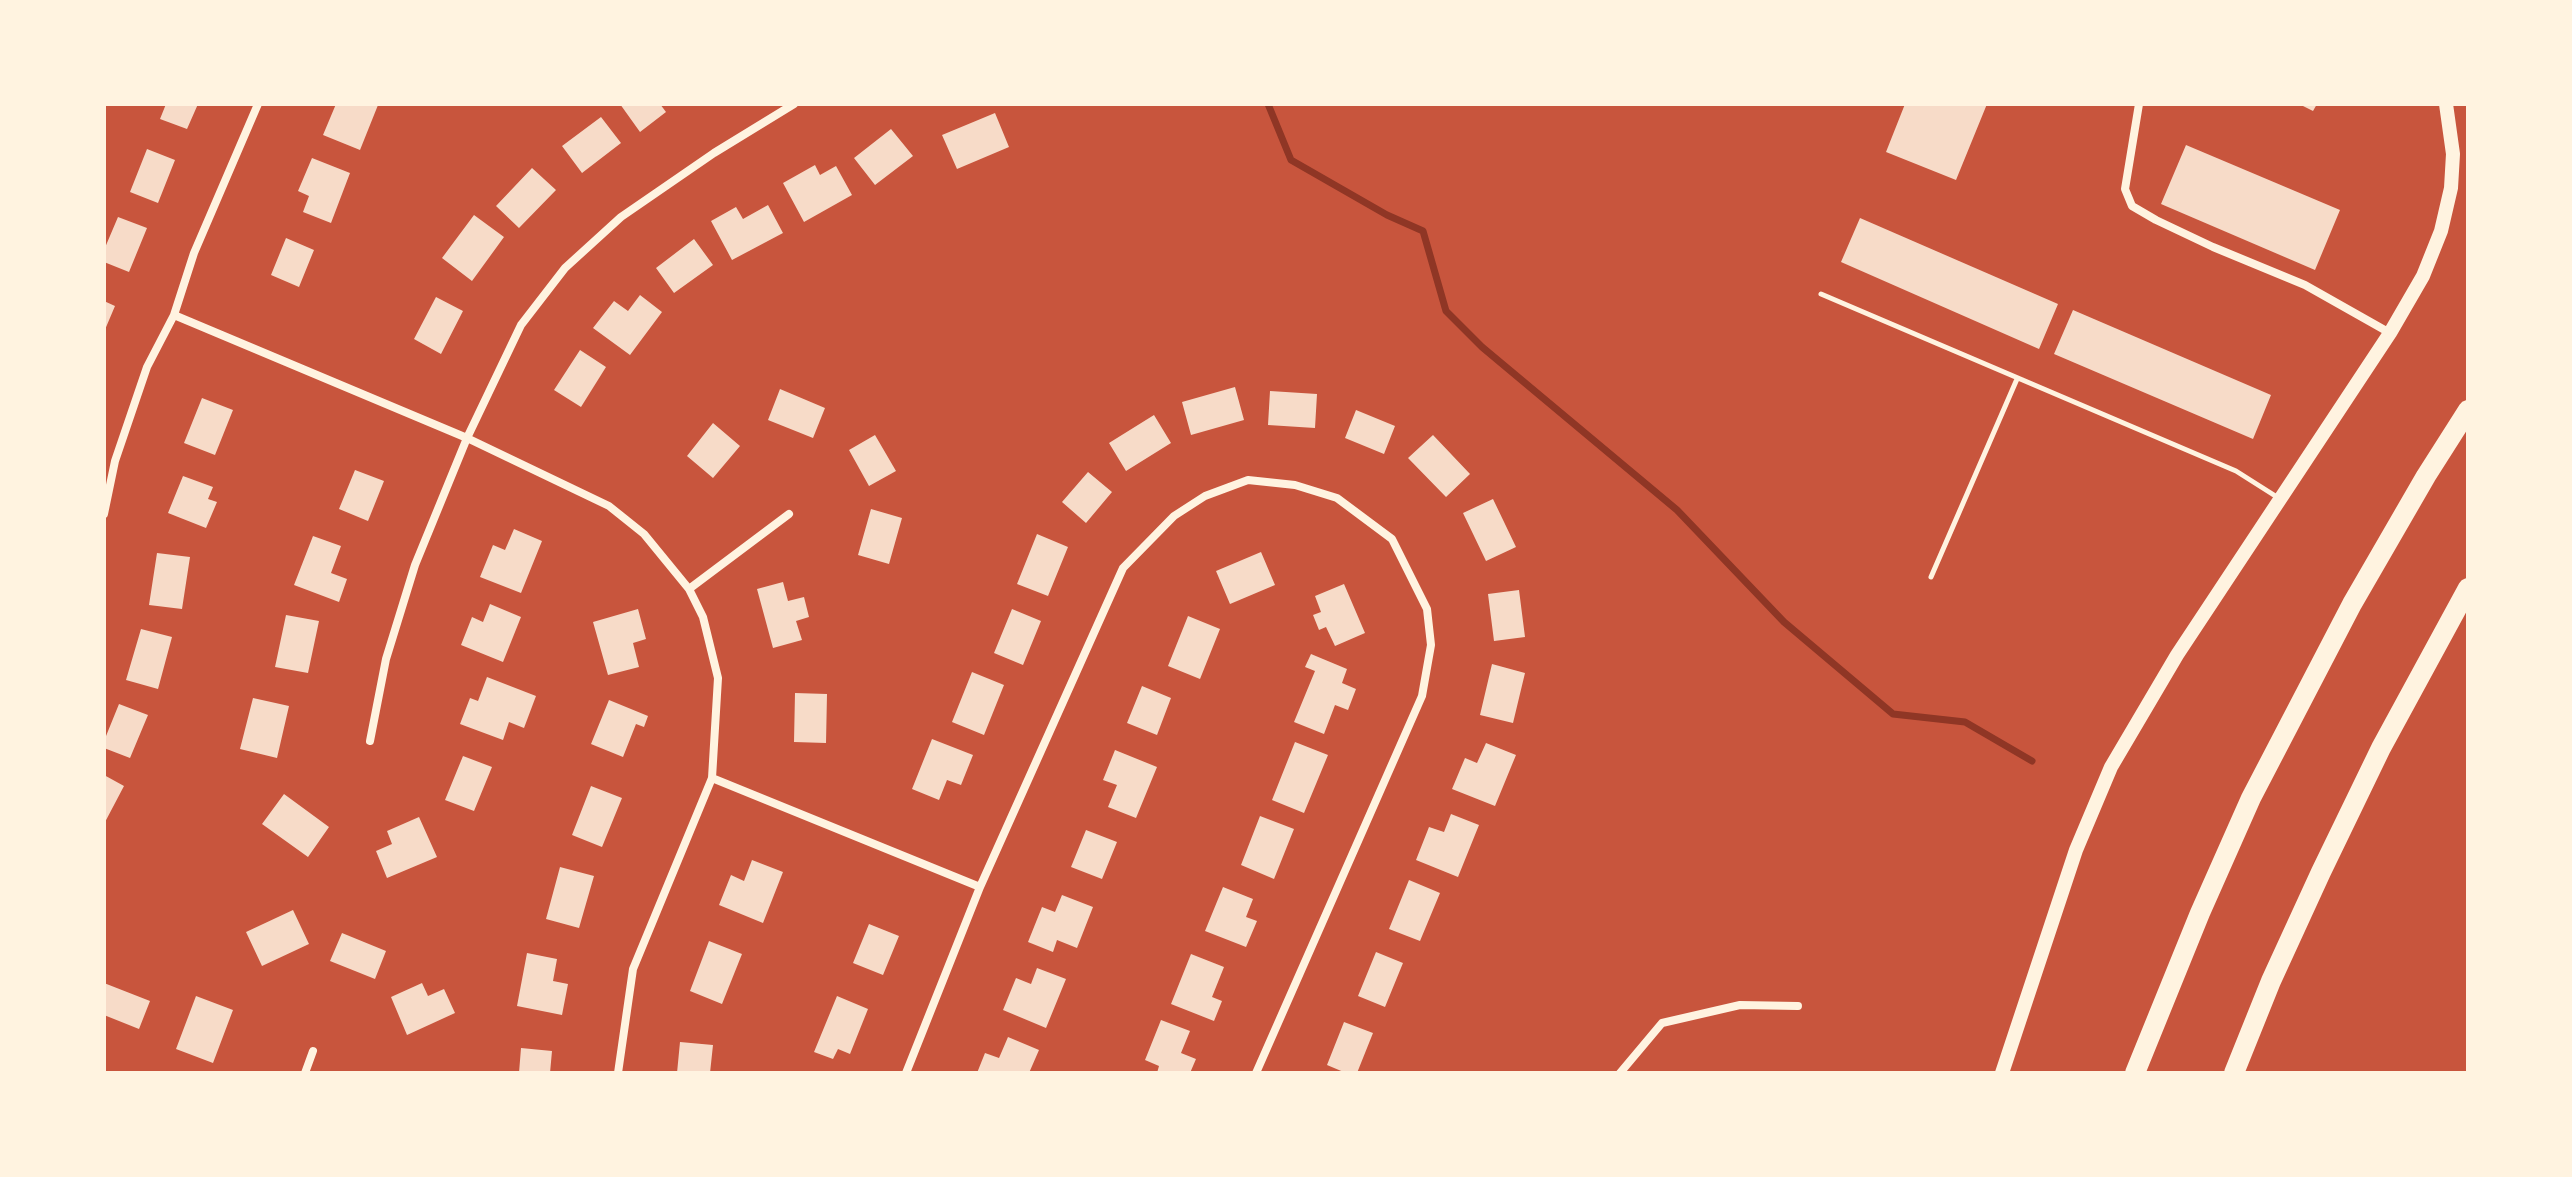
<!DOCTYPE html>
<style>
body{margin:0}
#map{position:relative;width:2572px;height:1177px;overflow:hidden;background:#c8553d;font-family:"Crimson Pro",serif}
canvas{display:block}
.frame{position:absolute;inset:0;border:106px solid #fff3e0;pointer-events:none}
</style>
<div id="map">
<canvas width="2572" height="1177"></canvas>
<div class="frame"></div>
</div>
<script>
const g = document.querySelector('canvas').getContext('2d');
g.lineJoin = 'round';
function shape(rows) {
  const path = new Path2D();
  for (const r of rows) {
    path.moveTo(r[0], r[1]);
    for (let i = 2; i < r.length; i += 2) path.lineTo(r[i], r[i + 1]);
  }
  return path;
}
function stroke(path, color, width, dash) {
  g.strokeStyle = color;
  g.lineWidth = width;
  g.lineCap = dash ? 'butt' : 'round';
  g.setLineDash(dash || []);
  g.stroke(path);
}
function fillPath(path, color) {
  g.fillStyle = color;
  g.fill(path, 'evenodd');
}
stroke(shape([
 [1268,104,1291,160,1387,215,1423,231,1446,311,1482,347,1677,510,1784,622,1893,714,1965,722,2032,761]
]), '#8f3625', 7);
fillPath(shape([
 [166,104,198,104,187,129,160,119],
 [336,104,378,105,360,150,323,135],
 [620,104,660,104,666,112,640,132],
 [1905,104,1987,104,1956,180,1886,152],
 [2299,104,2317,104,2313,111],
 [995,113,1009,147,957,169,942,135],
 [601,117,621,143,582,173,562,146],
 [891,129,913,156,875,185,854,158],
 [2186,145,2340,210,2315,270,2161,204],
 [147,149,175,160,158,203,130,192],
 [312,158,350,173,331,223,303,212,309,196,298,191],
 [815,165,820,175,836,166,852,195,804,222,783,183],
 [532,168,556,190,519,228,496,206],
 [768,205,783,233,732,260,711,221,736,207,743,219],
 [474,215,504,237,472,281,442,258],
 [118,217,147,228,129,272,104,262,104,250],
 [1860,218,2058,304,2039,349,1841,262],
 [286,238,314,250,299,287,271,275],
 [694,239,713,265,674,293,656,268],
 [640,295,662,312,630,355,593,328,614,301,628,311],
 [436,297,463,311,441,354,414,339],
 [104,301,115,306,104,332],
 [2073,310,2271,395,2253,439,2054,354],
 [580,350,606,367,581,407,554,390],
 [1235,387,1244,420,1191,435,1182,402],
 [780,389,825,408,813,438,768,420],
 [1270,391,1317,394,1315,428,1268,425],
 [202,398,233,410,215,455,184,443],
 [1356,410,1395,426,1384,454,1345,438],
 [1154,415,1171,443,1126,471,1109,443],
 [713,423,740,446,713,478,687,456],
 [875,435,896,471,869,486,849,450],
 [1433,435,1470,474,1446,497,1408,458],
 [355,470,384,481,368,521,339,509],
 [1088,472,1112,492,1086,523,1062,502],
 [183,476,213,487,208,499,217,502,206,528,168,513],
 [1493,499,1516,547,1486,561,1463,513],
 [871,509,902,518,889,564,858,555],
 [514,529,542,541,521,593,480,577,493,545,505,550],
 [1037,534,1068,547,1048,596,1017,584],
 [313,536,341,546,331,573,347,579,339,602,294,585],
 [1261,552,1275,585,1230,604,1216,571],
 [157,553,190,557,182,609,149,605],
 [783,582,788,601,804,597,809,617,796,621,802,640,773,648,757,589],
 [1344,584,1365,633,1335,646,1326,627,1319,630,1313,615,1321,612,1315,596],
 [1519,590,1525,637,1494,641,1488,594],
 [490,604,521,617,503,662,461,645,472,617,483,622],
 [638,609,646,639,633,643,639,667,608,675,593,622],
 [1012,609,1041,621,1023,665,994,653],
 [286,615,319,621,308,673,275,667],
 [1188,616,1220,629,1200,679,1168,666],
 [141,629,172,637,158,689,126,680],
 [1311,654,1347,669,1342,683,1356,689,1348,710,1335,705,1324,734,1294,722,1315,671,1305,667],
 [1492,664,1525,673,1513,723,1480,715],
 [972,672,1004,685,984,735,952,722],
 [487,677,536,696,524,728,509,722,503,740,460,724,470,698,478,701],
 [1142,686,1171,698,1157,735,1127,723],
 [795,693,827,694,826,743,794,742],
 [253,698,289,706,277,758,240,749],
 [609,700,648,716,644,727,636,724,623,757,591,744],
 [119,704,148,715,130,758,104,748,104,741],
 [932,739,973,755,961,785,947,780,939,800,912,789],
 [1295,742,1328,755,1304,813,1272,800],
 [1486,743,1516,755,1495,806,1452,789,1465,758,1477,763],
 [1115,750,1157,767,1136,818,1108,807,1117,785,1103,780],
 [463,756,492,767,474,811,445,800],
 [104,775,124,786,104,824],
 [591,786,622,798,602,847,572,835],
 [284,794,329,827,308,857,262,824],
 [1451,814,1479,825,1458,877,1416,860,1429,827,1444,832],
 [1260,816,1294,829,1274,879,1241,865],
 [419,817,437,857,387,878,376,851,392,844,387,831],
 [1086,830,1117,842,1102,879,1071,867],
 [752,860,783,872,763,923,719,905,731,875,744,881],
 [560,867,594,876,579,928,546,919],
 [1409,880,1440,893,1420,941,1389,929],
 [1223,887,1253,899,1246,917,1257,921,1246,947,1205,931],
 [1062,895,1093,907,1077,948,1057,940,1053,952,1028,942,1042,907,1055,912],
 [293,910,309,944,262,966,246,932],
 [869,924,899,936,883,975,853,963],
 [342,933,386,951,375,979,330,961],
 [709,941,742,954,722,1004,690,991],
 [1376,952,1403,963,1385,1007,1358,996],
 [527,953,557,959,553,981,568,984,562,1015,517,1006],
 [1191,954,1224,967,1212,997,1222,1001,1214,1021,1171,1004],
 [1037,968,1066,979,1046,1028,1003,1010,1016,978,1031,984],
 [104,983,150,1001,139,1029,104,1015],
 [422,983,428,996,444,989,455,1013,407,1035,391,997],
 [196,996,233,1010,213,1063,176,1049],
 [837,996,868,1009,850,1054,838,1049,833,1059,814,1052],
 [1161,1020,1190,1031,1181,1053,1196,1059,1190,1073,1157,1073,1159,1066,1145,1060],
 [1344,1022,1373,1033,1357,1073,1346,1073,1327,1065],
 [1008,1037,1039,1050,1029,1073,977,1073,985,1053,999,1058],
 [680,1042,713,1045,710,1073,677,1073],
 [521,1048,552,1051,550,1073,519,1073]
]), '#f7dbc8');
stroke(shape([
 [1821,294,2236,471,2277,497],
 [1931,577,2017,379]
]), '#fff3e0', 5);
stroke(shape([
 [2139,104,2125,189,2132,206,2156,220,2213,247,2305,285,2390,333],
 [174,315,467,438,609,506,644,534,689,589,703,617,718,678,712,778,633,969,618,1073],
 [104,514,115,461,147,367,174,315,194,253,258,104],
 [689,589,789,514],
 [370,741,386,659,415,565,467,438,521,325,565,268,621,217,714,153,794,104],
 [712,778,980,887],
 [305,1073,313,1051],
 [906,1073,980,887,1123,568,1174,516,1205,496,1248,480,1295,485,1337,498,1392,539,1427,609,1431,645,1422,696,1256,1073],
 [1620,1073,1662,1023,1740,1005,1798,1006]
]), '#fff3e0', 8);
stroke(shape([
 [2002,1073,2076,850,2111,767,2177,655,2390,333,2423,276,2441,231,2451,188,2453,154,2446,104]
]), '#fff3e0', 14);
stroke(shape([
 [2135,1073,2200,913,2251,798,2352,604,2426,476,2468,410],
 [2234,1073,2271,981,2321,872,2381,748,2468,588]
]), '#fff3e0', 20);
</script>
